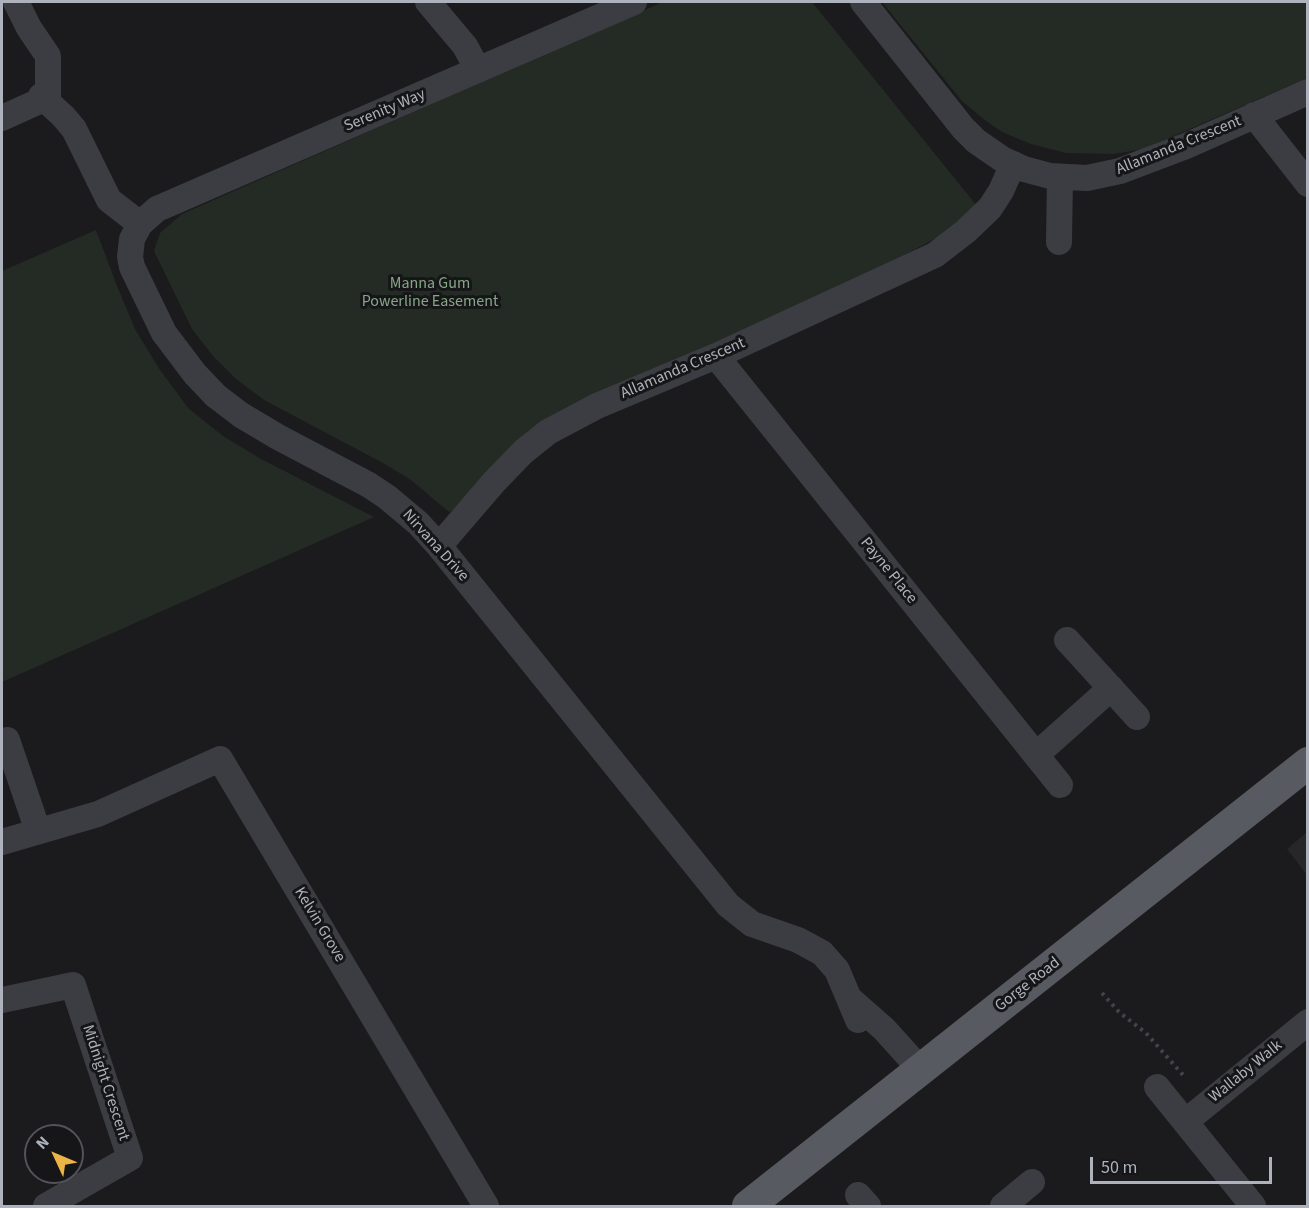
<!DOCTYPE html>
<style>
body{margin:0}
#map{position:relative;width:1309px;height:1208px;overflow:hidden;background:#1b1b1d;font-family:"Source Sans 3",sans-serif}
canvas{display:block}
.frame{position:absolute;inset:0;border:3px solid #aeb2bc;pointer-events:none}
.north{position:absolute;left:24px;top:1124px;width:60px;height:60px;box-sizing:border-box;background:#161618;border:2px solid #53545a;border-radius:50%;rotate:314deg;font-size:16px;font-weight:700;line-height:24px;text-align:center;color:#aeb2bc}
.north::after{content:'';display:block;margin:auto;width:21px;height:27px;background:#ecb444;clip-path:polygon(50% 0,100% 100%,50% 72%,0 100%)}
.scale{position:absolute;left:1090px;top:1157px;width:182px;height:27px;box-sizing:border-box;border:3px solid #aeb2bc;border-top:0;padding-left:8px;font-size:18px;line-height:21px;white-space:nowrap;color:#aeb2bc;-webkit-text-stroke:4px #161618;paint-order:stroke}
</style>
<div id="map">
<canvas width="1309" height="1208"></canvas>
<div class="frame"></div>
<div class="north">N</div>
<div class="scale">50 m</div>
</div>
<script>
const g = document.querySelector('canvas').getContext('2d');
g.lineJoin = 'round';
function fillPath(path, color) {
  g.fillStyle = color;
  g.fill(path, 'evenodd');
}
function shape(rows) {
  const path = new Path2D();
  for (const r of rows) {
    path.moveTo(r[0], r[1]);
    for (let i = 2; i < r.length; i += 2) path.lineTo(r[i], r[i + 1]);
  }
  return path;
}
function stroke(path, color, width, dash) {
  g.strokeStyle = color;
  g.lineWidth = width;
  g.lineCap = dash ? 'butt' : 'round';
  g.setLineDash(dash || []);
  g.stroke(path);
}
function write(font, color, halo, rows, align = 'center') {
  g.font = font + ' "Source Sans 3",sans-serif';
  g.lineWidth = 6;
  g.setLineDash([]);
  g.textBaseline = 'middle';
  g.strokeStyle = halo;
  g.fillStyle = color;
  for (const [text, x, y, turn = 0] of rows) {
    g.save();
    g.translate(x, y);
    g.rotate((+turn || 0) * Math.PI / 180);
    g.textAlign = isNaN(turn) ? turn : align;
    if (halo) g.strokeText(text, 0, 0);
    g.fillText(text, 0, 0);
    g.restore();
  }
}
fillPath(shape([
 [1307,832,1307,875,1287,849]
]), '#27272a');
fillPath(shape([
 [663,2,812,2,977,206,938,237,865,276,562,410,533,431,460,508,449,512,411,480,383,463,264,400,236,379,213,356,192,329,154,251,160,233,182,214],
 [882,2,1307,2,1307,78,1144,149,1113,154,1066,153,1031,144,1002,132,986,121,962,101],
 [96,230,117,286,135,329,160,370,188,408,223,436,261,459,374,517,2,682,2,271]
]), '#232b24');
stroke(shape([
 [1102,993,1119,1012,1146,1033,1183,1075]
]), '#424449', 4, [3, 4.5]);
stroke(shape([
 [16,2,29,28,48,56,48,102],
 [428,2,465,46,478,70],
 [863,2,963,128,976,141,1002,159,1024,169,1050,176,1087,178,1120,171,1186,146,1308,92],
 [41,96,63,116,74,129,109,200,140,224,132,239,130,257,132,267,164,333,195,374,216,396,241,415,278,437,369,485,387,497,418,523,439,546,728,905,752,924,798,940,822,953,837,970,858,1020],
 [1254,115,1308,184],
 [2,118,44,99],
 [140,224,157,209,634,2],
 [1059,242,1060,177],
 [716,356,1060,785],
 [439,546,494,482,523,452,548,432,597,406,716,356,935,255,966,231,990,208,1001,191,1013,164],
 [1067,640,1137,717],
 [7,740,38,831],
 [1036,755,1111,688],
 [2,842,98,814,220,759,486,1206],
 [2,1000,73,985,130,1158,46,1206],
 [851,1000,884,1029,921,1070],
 [1157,1087,1253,1206],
 [1185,1122,1308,1022],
 [858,1195,868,1206],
 [1003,1206,1032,1182]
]), '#3c3d42', 26);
stroke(shape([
 [748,1206,1308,763]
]), '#585a61', 32);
write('16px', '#aeb2bc', '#161618', [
 ["Serenity Way",385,111,-23],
 ["Allamanda Crescent",1179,146,-22],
 ["Allamanda Crescent",683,369,-23],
 ["Nirvana Drive",435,546,48],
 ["Payne Place",888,571,51],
 ["Kelvin Grove",319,925,59],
 ["Gorge Road",1028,985,-38],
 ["Wallaby Walk",1246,1072,-39],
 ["Midnight Crescent",105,1083,72]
]);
write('16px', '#86a688', '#161618', [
 ["Manna Gum",430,284],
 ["Powerline Easement",430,302]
]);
</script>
